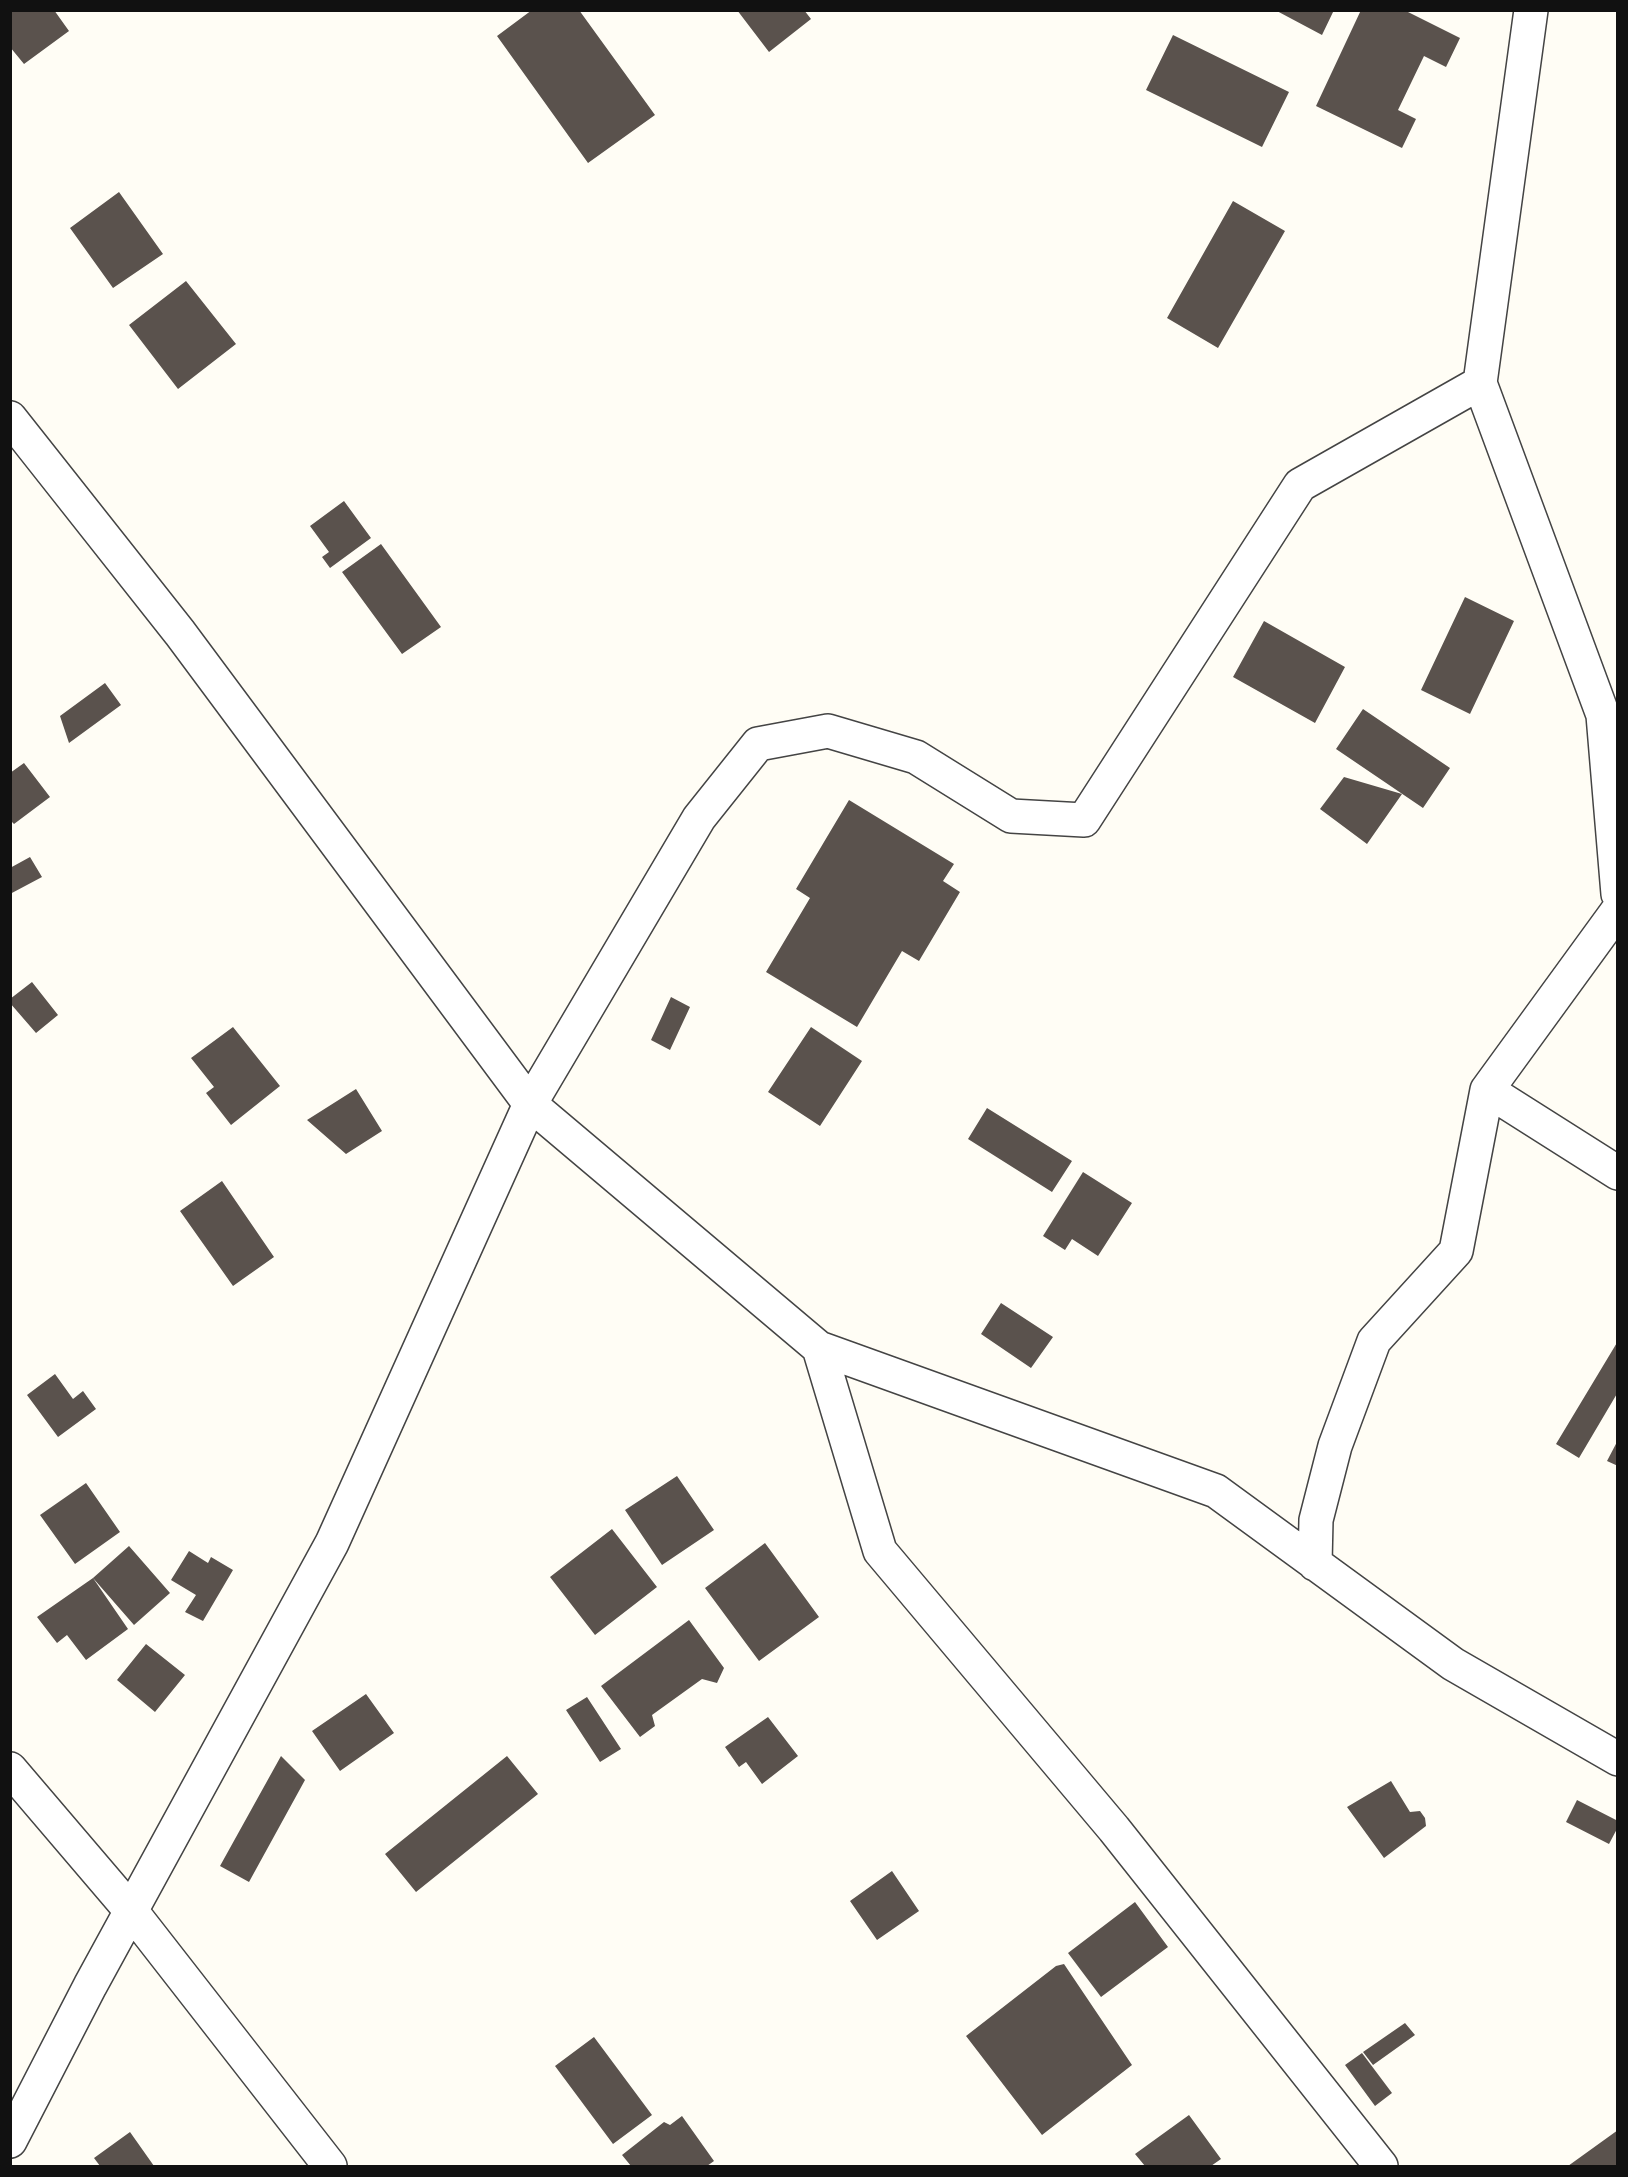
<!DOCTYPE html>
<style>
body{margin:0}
#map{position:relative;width:1628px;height:2177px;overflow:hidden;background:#fffdf5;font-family:"Libre Baskerville",serif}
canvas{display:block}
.frame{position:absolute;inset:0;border:12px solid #111;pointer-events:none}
</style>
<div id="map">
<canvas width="1628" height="2177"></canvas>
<div class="frame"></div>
</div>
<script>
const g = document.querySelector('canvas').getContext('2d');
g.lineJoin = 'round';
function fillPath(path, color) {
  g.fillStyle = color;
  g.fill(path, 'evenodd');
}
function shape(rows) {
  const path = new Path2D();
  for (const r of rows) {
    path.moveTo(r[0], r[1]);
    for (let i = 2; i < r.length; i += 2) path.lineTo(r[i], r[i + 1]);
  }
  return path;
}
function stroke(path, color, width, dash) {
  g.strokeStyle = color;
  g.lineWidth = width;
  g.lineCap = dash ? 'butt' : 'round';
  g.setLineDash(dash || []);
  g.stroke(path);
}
fillPath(shape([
 [10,10,54,10,69,31,24,64,10,47],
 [532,10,579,10,655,115,588,163,497,36],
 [737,10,804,10,811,19,769,52],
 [1275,10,1334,10,1322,35],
 [1361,10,1404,10,1460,38,1446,67,1424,56,1398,110,1416,119,1402,148,1316,106],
 [1173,35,1289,92,1262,147,1146,90],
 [119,192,163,254,113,288,70,228],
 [1233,201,1285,231,1218,348,1167,318],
 [186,281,236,344,178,389,129,325],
 [344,501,371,538,330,568,322,557,329,552,310,526],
 [381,544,441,627,402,654,342,572],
 [1465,597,1514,621,1470,714,1421,690],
 [1264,621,1345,667,1315,723,1233,677],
 [105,683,121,705,69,743,60,716],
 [1363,709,1450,768,1423,808,1336,749],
 [24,763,50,797,14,824,10,820,10,773],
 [1344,777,1402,794,1367,844,1320,809],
 [849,800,954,864,943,881,960,892,919,961,902,951,857,1027,766,972,810,898,796,889],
 [30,857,42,877,10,894,10,868],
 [32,982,58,1015,36,1033,10,1003,10,999],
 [671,997,690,1007,670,1050,651,1040],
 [233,1027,280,1086,231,1125,206,1093,214,1087,191,1058],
 [811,1027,862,1061,820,1126,768,1092],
 [356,1089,382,1131,346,1154,307,1120],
 [987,1108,1072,1161,1052,1192,968,1139],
 [1083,1172,1132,1203,1098,1256,1072,1239,1065,1250,1043,1236],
 [222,1181,274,1257,233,1286,180,1211],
 [1001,1303,1053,1337,1031,1368,981,1334],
 [1618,1341,1618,1392,1579,1458,1556,1444],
 [55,1374,73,1399,83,1391,96,1409,58,1437,27,1395],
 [1618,1440,1618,1466,1607,1461],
 [677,1476,714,1530,662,1565,625,1510],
 [86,1483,120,1532,75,1564,40,1515],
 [612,1529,657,1587,595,1635,550,1577],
 [765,1543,819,1617,759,1661,705,1588],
 [129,1546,170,1593,134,1625,93,1578],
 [189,1551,208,1563,211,1557,233,1570,203,1621,185,1612,196,1595,171,1580],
 [93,1578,128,1629,86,1660,67,1635,57,1643,37,1617],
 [689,1620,724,1668,717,1683,702,1679,652,1715,655,1726,640,1737,601,1686],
 [146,1644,185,1675,155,1712,117,1680],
 [366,1694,394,1733,340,1771,312,1731],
 [587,1697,621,1749,600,1762,566,1710],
 [768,1717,798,1756,762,1784,746,1762,739,1767,725,1747],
 [281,1756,305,1780,249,1882,220,1866],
 [507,1756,538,1794,416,1892,385,1854],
 [1391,1781,1410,1812,1420,1811,1425,1818,1426,1826,1384,1858,1347,1807],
 [1577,1800,1618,1821,1618,1827,1609,1844,1566,1822],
 [892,1871,919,1911,877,1940,850,1901],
 [1135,1902,1168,1947,1101,1997,1068,1953],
 [1064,1964,1132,2065,1042,2135,966,2036,1056,1966],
 [1405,2023,1415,2035,1373,2065,1363,2052],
 [594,2037,652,2115,613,2144,555,2066],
 [1362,2053,1392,2093,1375,2106,1345,2065],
 [1189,2115,1221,2159,1211,2166,1145,2166,1135,2154],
 [682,2116,714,2161,707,2166,631,2166,622,2155,664,2122,670,2125],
 [1618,2130,1618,2164,1614,2166,1568,2166],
 [130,2132,154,2166,100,2166,94,2158]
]), '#5a524d');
const street = shape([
 [1531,10,1480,383,1603,715,1618,894],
 [10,418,180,633,530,1104,819,1348,880,1551,1114,1829,1381,2166],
 [1487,1090,1618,910],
 [819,1348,1216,1491,1453,1664,1618,1759],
 [1315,1564,1316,1520,1335,1446,1374,1341,1456,1251,1487,1090,1618,1173],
 [10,1769,132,1912,330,2166],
 [10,2141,90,1986,332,1543,530,1104,699,818,758,744,828,731,916,757,1011,816,1084,820,1300,485,1480,383]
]);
stroke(street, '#444', 36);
stroke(street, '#fff', 33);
</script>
